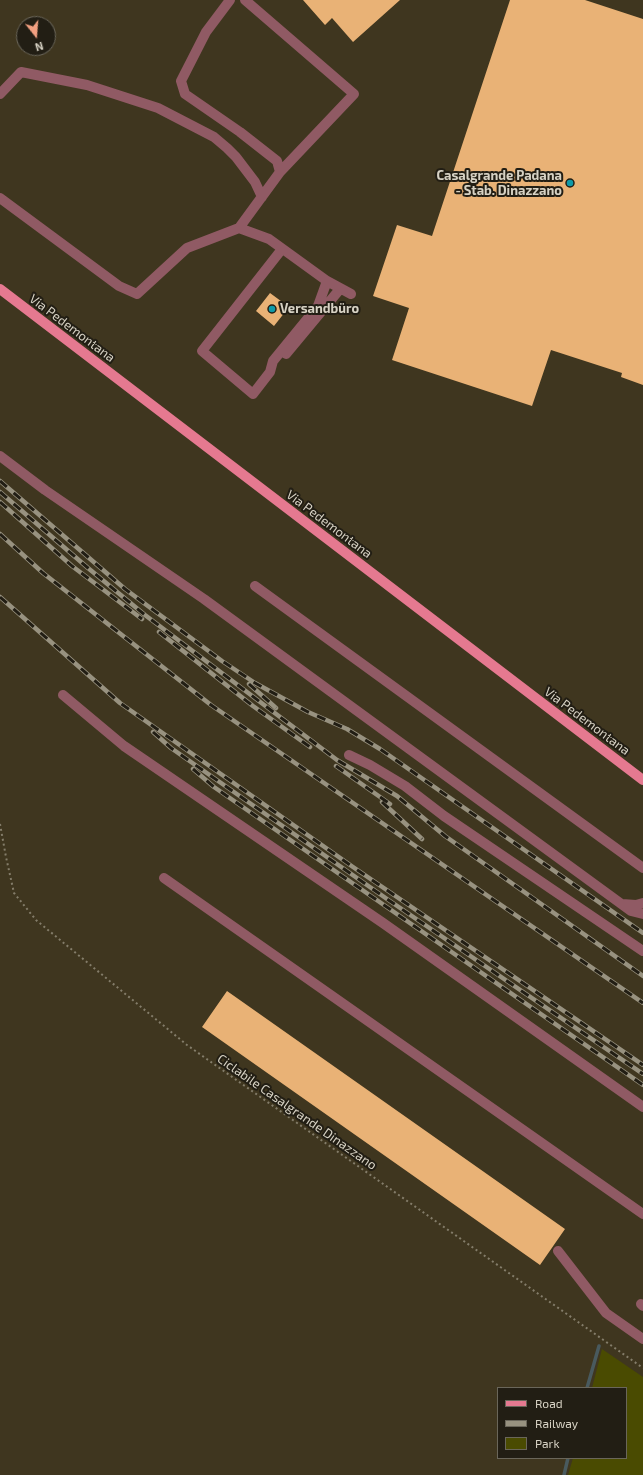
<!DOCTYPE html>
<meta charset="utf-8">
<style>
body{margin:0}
#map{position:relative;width:643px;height:1475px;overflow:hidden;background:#3f361f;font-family:"Exo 2",sans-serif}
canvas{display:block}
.legend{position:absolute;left:497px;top:1387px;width:130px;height:72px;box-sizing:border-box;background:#221e14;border:1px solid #6a665a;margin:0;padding:5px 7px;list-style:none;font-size:12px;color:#d7d2c4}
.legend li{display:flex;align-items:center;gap:8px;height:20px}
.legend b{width:20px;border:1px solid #6a665a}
.north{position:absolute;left:16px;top:16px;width:40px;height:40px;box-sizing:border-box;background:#221e14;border:1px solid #6a665a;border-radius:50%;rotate:163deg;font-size:11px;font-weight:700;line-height:16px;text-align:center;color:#d7d2c4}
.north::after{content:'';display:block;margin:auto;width:14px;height:18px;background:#f2a081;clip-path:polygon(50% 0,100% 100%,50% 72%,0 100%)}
</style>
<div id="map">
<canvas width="643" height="1475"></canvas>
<ul class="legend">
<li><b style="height:5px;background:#e57990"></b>Road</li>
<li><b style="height:5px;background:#989280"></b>Railway</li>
<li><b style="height:11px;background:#4a4b01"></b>Park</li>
</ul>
<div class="north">N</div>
</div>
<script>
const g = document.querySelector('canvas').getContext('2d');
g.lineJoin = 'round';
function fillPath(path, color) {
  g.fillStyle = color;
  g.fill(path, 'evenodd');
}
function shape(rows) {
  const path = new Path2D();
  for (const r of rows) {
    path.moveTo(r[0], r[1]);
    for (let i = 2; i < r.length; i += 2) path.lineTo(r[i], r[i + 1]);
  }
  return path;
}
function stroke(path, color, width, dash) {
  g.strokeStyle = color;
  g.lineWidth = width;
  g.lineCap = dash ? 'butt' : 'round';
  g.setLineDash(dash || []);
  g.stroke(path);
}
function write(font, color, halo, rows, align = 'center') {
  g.font = font + ' "Exo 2",sans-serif';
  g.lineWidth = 4;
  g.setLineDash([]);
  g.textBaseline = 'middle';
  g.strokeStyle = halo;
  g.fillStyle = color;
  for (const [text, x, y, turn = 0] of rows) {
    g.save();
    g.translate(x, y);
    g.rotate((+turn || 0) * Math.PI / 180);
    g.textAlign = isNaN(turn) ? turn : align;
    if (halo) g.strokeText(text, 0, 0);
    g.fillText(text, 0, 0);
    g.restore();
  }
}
fillPath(shape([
 [602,1349,643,1377,643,1475,568,1475,573,1458,626,1458,626,1388,592,1388]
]), '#4a4b01');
stroke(shape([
 [587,1388,599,1346],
 [564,1475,568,1458]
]), '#495a5e', 3.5);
fillPath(shape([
 [303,0,400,0,353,42,332,18,325,25],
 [510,0,585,0,643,19,643,385,621,377,622,373,551,350,532,406,392,360,409,308,373,296,397,225,432,236],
 [270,293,289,307,274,326,256,311],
 [227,991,565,1229,540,1265,202,1027]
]), '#e9b276');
stroke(shape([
 [0,824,6,857,14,893,36,920,187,1045,643,1368]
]), '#847d6a', 2, [2, 3]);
stroke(shape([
 [230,0,206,32,181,81,185,94,240,132,277,161,280,172],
 [245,0,354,94,280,172,239,228,269,239,327,281,351,294],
 [0,94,21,72,87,85,158,108,214,137,227,148,236,157,255,182,262,197],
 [0,198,119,286,137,294,187,248,239,228],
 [282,249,202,351,253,394,270,372,273,361,318,306,327,281],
 [286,354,340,289],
 [0,456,45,490,204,599,631,911,643,914],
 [255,586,643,868],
 [63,695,124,746,383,923,643,1107],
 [349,755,370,765,405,786,444,816,643,951],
 [164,878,643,1214],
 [622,904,636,905,643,903],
 [558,1251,606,1313,643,1339],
 [641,1304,643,1306]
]), '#905a64', 10);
stroke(shape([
 [0,289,643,780]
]), '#e57990', 10);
const rail = shape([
 [0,481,125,589,222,661,255,683,308,712,347,729,380,749,643,933],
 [0,492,88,568,145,615,337,760,397,796,445,836,643,976],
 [0,502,72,566,142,619],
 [0,534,43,573,211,705,643,1003],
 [0,597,120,703,353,867,643,1065],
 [159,632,253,706,310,747],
 [249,684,276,708],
 [153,732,171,748,387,899,643,1074],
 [336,766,390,804],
 [193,769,214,787,643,1085],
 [382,802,422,839]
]);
stroke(rail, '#989280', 4.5);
stroke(rail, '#221e14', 3, [9]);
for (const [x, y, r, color] of [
 [570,183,4,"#0f9aa8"],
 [272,309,4,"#0f9aa8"]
]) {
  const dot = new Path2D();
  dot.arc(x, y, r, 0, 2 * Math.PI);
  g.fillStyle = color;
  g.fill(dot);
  stroke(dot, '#221e14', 1.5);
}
write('bold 13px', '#d7d2c4', '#221e14', [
 ["Casalgrande Padana",562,176],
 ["- Stab. Dinazzano",562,191],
 ["Versandbüro",280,309,"left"]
], 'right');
write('13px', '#d7d2c4', '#221e14', [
 ["Via Pedemontana",72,328,37],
 ["Via Pedemontana",329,524,37],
 ["Via Pedemontana",587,721,37],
 ["Ciclabile Casalgrande Dinazzano",297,1112,35]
]);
</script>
